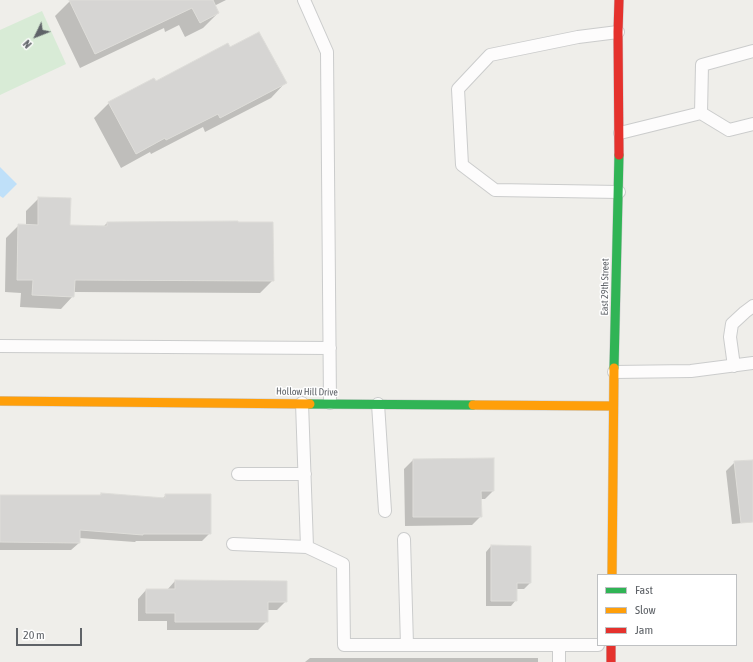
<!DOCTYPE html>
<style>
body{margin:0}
#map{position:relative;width:753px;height:662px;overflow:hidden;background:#efeeea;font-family:"Asap Condensed",sans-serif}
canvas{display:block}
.legend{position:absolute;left:597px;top:574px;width:140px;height:72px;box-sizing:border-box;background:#fff;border:1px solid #bfc1c3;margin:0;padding:5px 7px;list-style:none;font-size:12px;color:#5f6368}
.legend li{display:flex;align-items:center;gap:8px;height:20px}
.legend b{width:20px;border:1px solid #bfc1c3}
.north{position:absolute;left:16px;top:16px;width:40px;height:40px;-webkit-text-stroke:3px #fff;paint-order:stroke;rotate:227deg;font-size:11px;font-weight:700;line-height:16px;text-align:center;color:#5f6368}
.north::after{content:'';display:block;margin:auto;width:14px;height:18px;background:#5f6368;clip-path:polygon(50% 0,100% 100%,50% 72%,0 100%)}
.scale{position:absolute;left:16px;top:628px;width:66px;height:18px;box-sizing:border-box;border:2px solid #5f6368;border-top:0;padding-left:5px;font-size:12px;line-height:14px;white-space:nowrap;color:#5f6368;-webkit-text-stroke:3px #fff;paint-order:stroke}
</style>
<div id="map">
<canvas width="753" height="662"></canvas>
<ul class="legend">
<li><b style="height:5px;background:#30b455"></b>Fast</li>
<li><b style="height:5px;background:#ff9f0a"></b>Slow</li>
<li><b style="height:5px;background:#e5322d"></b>Jam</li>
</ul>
<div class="north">N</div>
<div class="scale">20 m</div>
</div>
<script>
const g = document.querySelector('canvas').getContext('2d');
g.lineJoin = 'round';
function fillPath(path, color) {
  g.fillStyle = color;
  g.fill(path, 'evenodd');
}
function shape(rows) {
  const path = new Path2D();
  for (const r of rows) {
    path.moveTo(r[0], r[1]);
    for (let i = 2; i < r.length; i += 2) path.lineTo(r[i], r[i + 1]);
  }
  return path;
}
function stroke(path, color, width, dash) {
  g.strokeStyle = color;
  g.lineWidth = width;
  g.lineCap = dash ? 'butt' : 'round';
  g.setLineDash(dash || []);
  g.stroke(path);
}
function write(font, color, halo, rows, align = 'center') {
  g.font = font + ' "Asap Condensed",sans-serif';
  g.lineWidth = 3;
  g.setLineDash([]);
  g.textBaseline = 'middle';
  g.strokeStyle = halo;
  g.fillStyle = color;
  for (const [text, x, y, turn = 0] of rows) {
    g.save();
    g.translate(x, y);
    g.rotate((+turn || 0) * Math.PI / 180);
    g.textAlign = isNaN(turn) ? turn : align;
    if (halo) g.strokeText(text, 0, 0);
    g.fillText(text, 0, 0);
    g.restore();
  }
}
fillPath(shape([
 [42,11,66,64,0,95,0,30]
]), '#d8ebd6');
fillPath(shape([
 [0,167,17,184,3,198,0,196]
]), '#bfe0f9');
fillPath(shape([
 [73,0,226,0,214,6,218,13,203,28,185,37,179,25,165,32,164,28,80,68,55,16,70,1],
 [229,49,285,83,271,98,205,132,203,127,151,154,150,152,121,168,94,118,109,103],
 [39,198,69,226,103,227,107,223,273,280,260,293,74,292,73,296,61,309,20,307,21,293,5,292,6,238,19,225,26,225,26,211],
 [413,460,493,491,485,499,480,499,481,516,472,525,405,526,404,469],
 [753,461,753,522,732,524,726,471,735,462],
 [101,494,162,499,166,495,210,533,202,541,136,541,135,542,79,538,79,543,71,550,0,550,0,495,99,496],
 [491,546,530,583,524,589,516,589,516,600,511,606,486,606,486,552],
 [175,581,286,601,277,610,267,610,267,621,258,630,167,630,167,621,138,621,138,599,146,590,167,590],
 [310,658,538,658,538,662,305,662]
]), '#0003');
const building = shape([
 [69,0,213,0,219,13,200,23,192,8,95,54,69,0],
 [259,32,287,83,220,118,218,114,166,140,165,138,136,154,108,102,154,78,156,81,228,43,230,47,259,32],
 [38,197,71,198,70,225,107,226,107,222,238,221,238,222,273,222,274,281,75,280,74,297,32,295,33,280,17,280,18,224,38,225,38,197],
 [494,458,494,491,481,491,482,517,413,517,413,459,494,458],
 [753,460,753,522,741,523,734,461,753,460],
 [101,493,165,498,165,494,211,494,211,534,143,534,143,535,80,530,80,543,0,542,0,495,101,495,101,493],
 [491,545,531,546,531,583,517,583,517,601,491,601,491,545],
 [175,580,287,581,287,602,268,602,268,622,175,622,175,613,146,613,146,589,175,589,175,580]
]);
fillPath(building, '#d6d5d3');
stroke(building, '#deddd9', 1);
const lane = shape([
 [304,0,327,52,330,403],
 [618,32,578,37,490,55,458,89,462,165,495,190,619,192],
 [701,113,702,65,753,51],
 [620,133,701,113,729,130,753,124],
 [0,346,330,348],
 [734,366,730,337,732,324,745,312,753,306],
 [614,372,691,371,753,363],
 [302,403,307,547,343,564,344,645,407,645,404,539],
 [378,404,385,511],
 [238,474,305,474],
 [233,544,307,547],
 [407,645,598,645],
 [559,645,559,662]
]);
const fast = shape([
 [614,368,619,155],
 [310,404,473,405]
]);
const slow = shape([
 [0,401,310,404],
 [473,405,613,406],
 [612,575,614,368]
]);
const jam = shape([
 [619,0,618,32,619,155],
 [611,645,611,662]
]);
stroke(lane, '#cbcccc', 14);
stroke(fast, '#cacacb', 10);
stroke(slow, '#cacacb', 10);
stroke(jam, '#cacacb', 10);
stroke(lane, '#fdfcfc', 12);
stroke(fast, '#30b455', 9);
stroke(slow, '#ff9f0a', 9);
stroke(jam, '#e5322d', 9);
write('10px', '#5f6368', '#fff', [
 ["East 29th Street",605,287,-89],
 ["Hollow Hill Drive",307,392,1]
]);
</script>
